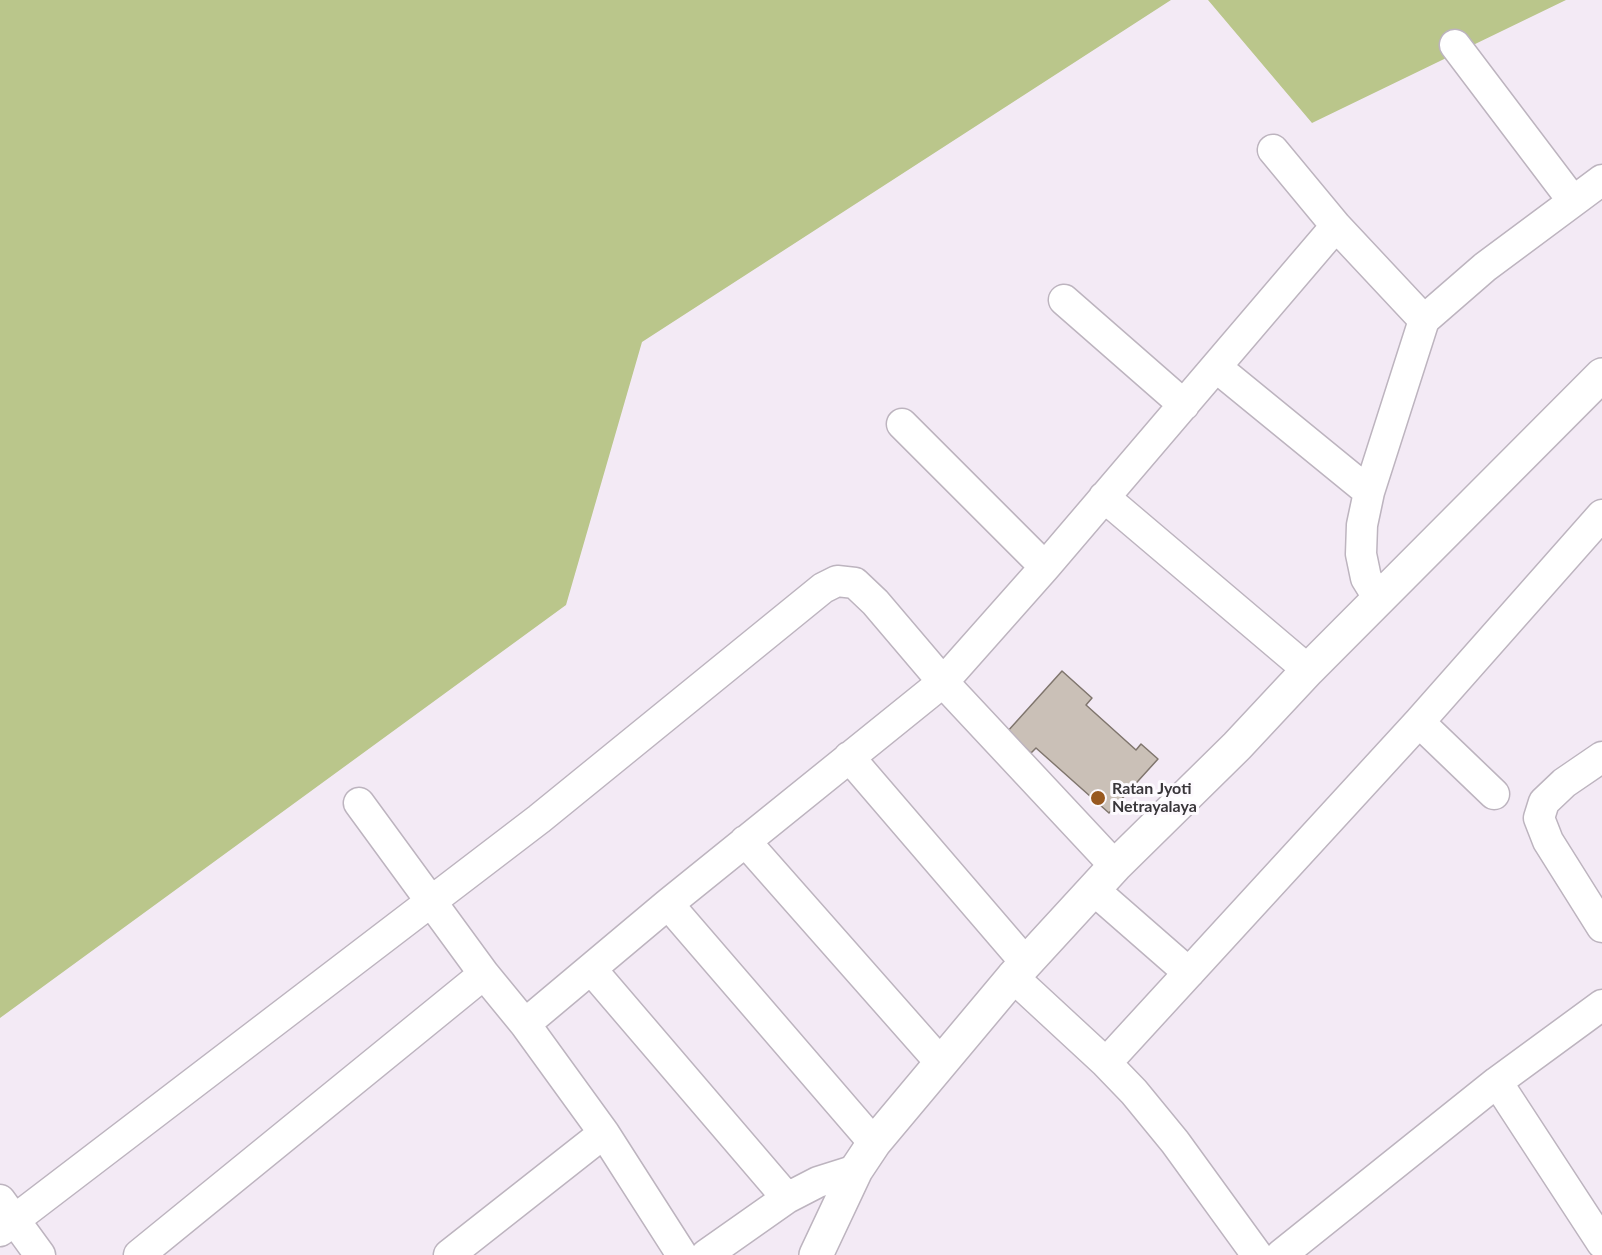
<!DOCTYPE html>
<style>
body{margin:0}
canvas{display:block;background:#f3eaf5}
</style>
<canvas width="1602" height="1255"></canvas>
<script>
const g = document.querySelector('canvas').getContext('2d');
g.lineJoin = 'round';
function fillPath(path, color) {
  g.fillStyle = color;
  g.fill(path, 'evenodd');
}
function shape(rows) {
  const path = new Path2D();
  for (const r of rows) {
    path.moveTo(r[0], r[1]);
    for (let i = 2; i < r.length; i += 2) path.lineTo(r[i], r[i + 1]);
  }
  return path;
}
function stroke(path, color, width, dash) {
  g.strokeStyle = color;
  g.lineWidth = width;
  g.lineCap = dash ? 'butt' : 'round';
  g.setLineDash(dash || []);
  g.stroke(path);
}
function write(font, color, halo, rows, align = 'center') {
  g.font = font + ' Lato,sans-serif';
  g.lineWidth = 6;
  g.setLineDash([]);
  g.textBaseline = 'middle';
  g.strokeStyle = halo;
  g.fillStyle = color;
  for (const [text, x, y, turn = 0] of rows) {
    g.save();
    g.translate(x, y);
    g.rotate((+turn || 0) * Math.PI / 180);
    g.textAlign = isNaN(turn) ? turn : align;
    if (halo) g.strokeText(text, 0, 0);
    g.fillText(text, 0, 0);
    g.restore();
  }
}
fillPath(shape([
 [0,0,1171,0,642,342,566,605,0,1018],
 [1208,0,1566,0,1312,123]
]), '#bac68b');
const building = shape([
 [1062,671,1092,698,1086,705,1136,750,1141,744,1158,759,1109,813,1036,748,1031,753,1007,732,1062,671]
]);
fillPath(building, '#cac0b7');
stroke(building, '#7f756d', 1.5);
const street = shape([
 [1455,45,1573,201],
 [1273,150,1336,226,1424,320,1485,267,1602,180],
 [1064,300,1184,405],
 [1216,367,1369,492],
 [902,424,1045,567],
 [1104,497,1308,670],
 [1379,599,1366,578,1361,554,1362,525,1369,492,1424,320],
 [1419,722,1494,794],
 [849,757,1026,963],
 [1602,757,1564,783,1544,802,1539,818,1548,841,1602,927],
 [359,803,484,974,525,1024,604,1133,682,1255],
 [745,841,941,1063],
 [1094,890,1189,973],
 [668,904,874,1143],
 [591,969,787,1198],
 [1013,977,1106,1063,1134,1092,1175,1142,1257,1255],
 [525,1024,668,904,943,682,1045,567,1336,226],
 [1106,1063,1419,722,1602,515],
 [1497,1082,1602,1243],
 [0,1200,40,1255],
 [0,1231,539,819,823,588,837,581,855,583,875,602,943,682,1115,866],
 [139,1255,484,974],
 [449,1255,604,1133],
 [706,1255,787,1198,818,1182,856,1170],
 [1281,1255,1497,1082,1602,1005]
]);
const secondary = shape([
 [816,1255,856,1170,874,1143,1013,977,1115,866,1237,746,1308,670,1602,375]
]);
stroke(street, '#bdb4bf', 33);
stroke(secondary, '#bdb4bf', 36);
stroke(street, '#fff', 30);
stroke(secondary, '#fff', 33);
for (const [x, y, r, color] of [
 [1098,798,8,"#985920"]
]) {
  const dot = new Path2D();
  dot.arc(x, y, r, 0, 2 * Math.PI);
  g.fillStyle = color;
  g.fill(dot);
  stroke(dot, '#fdfafe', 2);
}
write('bold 16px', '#39363a', '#fdfafe', [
 ["Ratan Jyoti",1112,789],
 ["Netrayalaya",1112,807]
], 'left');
</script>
